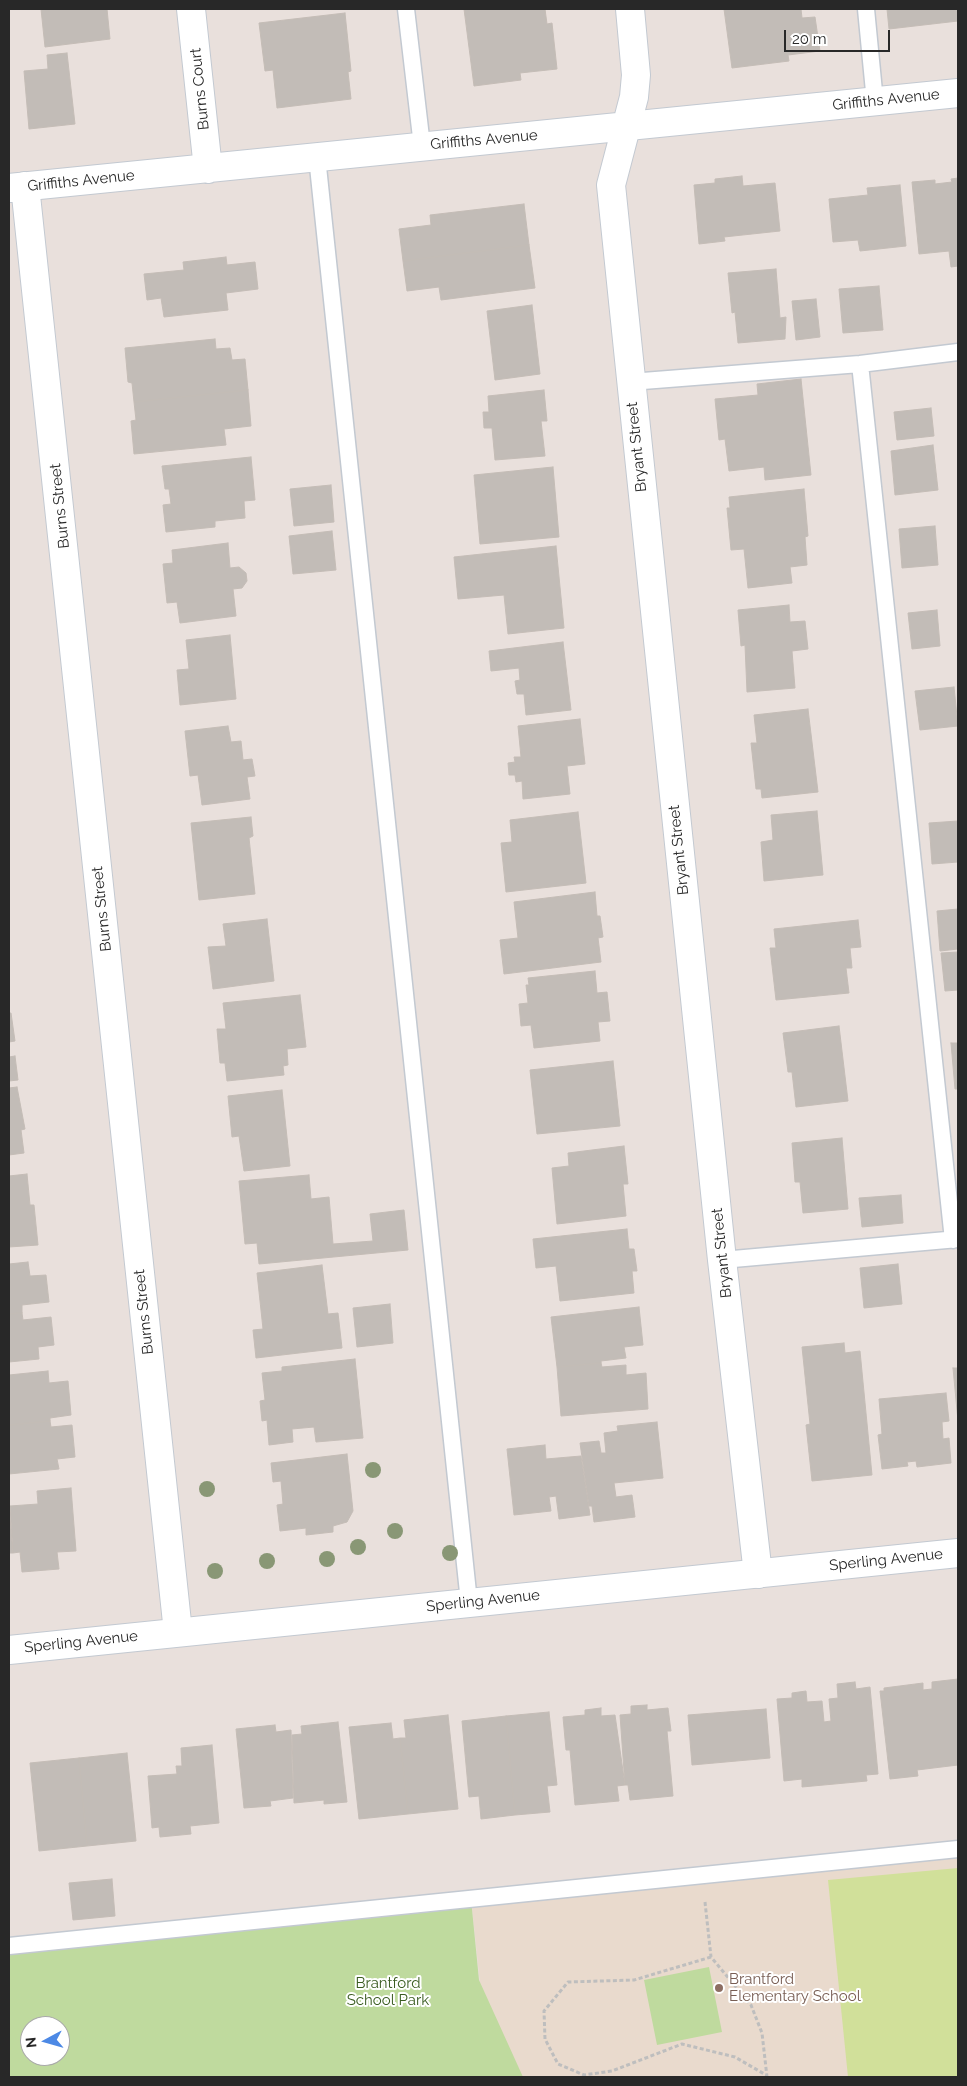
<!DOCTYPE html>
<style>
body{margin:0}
#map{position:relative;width:967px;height:2086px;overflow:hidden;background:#e9e0dc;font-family:Raleway,sans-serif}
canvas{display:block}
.frame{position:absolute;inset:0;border:10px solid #282828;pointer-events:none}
.north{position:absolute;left:20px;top:2016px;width:50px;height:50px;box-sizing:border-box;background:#fff;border:1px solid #a9a9a9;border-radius:50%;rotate:264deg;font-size:14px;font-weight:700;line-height:20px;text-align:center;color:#282828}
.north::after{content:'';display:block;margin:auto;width:18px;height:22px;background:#4d89e5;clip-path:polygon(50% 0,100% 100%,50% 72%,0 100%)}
.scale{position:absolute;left:784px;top:30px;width:106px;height:22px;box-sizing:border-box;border:2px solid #282828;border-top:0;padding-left:6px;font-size:15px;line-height:18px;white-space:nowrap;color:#282828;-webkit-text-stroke:4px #fff;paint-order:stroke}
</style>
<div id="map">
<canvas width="967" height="2086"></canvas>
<div class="frame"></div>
<div class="north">N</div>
<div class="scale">20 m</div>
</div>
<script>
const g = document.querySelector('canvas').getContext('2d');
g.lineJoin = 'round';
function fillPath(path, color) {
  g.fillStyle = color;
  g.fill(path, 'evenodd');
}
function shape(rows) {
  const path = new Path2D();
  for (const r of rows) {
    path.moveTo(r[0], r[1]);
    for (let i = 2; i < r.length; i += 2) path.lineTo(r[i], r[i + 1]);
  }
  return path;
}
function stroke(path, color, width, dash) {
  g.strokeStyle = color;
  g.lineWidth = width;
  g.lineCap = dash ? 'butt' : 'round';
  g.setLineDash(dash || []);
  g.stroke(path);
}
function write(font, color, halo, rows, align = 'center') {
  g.font = font + ' Raleway,sans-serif';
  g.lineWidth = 4;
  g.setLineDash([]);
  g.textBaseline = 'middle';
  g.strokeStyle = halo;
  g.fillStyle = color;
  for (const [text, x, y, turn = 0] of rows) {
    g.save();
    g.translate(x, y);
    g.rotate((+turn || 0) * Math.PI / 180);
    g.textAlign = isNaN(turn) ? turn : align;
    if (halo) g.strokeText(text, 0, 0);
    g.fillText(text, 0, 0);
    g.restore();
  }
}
fillPath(shape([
 [958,1849,958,2077,490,2077,471,1899]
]), '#e9dacd');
fillPath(shape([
 [471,1899,479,1980,523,2077,9,2077,9,1946],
 [30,2026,60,2026,60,2056,30,2056],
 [709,1967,722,2032,657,2045,644,1980]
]), '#bfda9e');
fillPath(shape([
 [958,1868,958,2077,848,2077,828,1880]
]), '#d1e09a');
const building = shape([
 [41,9,107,9,110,39,45,47,41,9],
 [464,9,545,9,547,24,552,23,557,69,520,73,521,80,474,86,464,9],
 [724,9,801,9,802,18,815,17,820,51,788,55,789,61,732,68,724,9],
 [887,9,958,9,958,21,889,29,887,9],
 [345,13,351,71,348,72,351,99,277,108,273,70,265,71,259,23,345,13],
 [67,53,75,124,29,129,24,71,48,69,47,55,67,53],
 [742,176,743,186,775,183,780,231,724,237,725,241,699,244,694,185,715,183,715,179,742,176],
 [958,178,958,266,951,267,949,251,919,254,912,182,935,180,935,184,952,182,951,179,958,178],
 [900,185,906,246,860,251,858,240,833,242,829,199,868,195,867,188,900,185],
 [524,204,529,245,403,261,399,229,431,225,430,215,524,204],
 [529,245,535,288,441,300,439,287,407,291,403,261,529,245],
 [226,257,227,265,255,262,258,289,226,293,228,310,164,317,161,298,147,300,144,274,184,270,183,262,226,257],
 [776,269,780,318,786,317,785,339,738,343,735,312,732,313,728,273,776,269],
 [879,286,883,330,843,333,839,289,879,286],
 [816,299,820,337,796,340,792,301,816,299],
 [532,305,540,374,495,380,487,311,532,305],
 [215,339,216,349,230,348,232,360,245,359,248,390,134,402,132,383,128,382,125,348,215,339],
 [801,379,811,475,765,480,764,467,729,471,725,439,719,440,715,399,758,395,757,384,801,379],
 [248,390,251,426,224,429,226,445,134,454,131,421,136,420,134,402,248,390],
 [544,390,547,421,541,421,545,456,495,460,492,428,484,428,483,412,489,412,488,396,544,390],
 [931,408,934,436,897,440,894,412,931,408],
 [933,445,938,490,895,495,891,451,933,445],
 [251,457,255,500,244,501,245,518,215,521,215,527,166,532,163,505,171,504,169,489,165,489,162,466,251,457],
 [553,467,559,537,480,544,474,475,553,467],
 [331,485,334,522,294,526,290,489,331,485],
 [804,489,808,536,805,537,807,565,790,567,792,583,748,588,744,549,731,550,727,508,730,508,729,497,804,489],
 [935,526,938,565,902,568,899,529,935,526],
 [332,531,336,570,293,574,289,536,332,531],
 [228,543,230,568,239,567,246,573,247,581,242,588,233,589,236,616,180,623,177,602,167,603,163,564,173,563,172,550,228,543],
 [556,546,564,628,508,634,504,595,458,599,454,557,556,546],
 [789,605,790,622,805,621,808,649,792,651,795,688,747,692,745,645,741,646,738,610,789,605],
 [937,610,940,646,912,649,908,613,937,610],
 [230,635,236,699,180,705,177,670,189,669,186,640,230,635],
 [563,642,571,710,526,715,524,694,517,694,515,681,520,680,519,668,491,671,489,651,563,642],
 [954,687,958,726,920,730,915,691,954,687],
 [808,709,818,792,762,798,761,789,756,789,751,743,757,743,754,715,808,709],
 [580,719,585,764,567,766,570,794,523,799,522,781,516,782,515,775,509,775,508,763,515,762,514,757,521,757,518,726,580,719],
 [228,726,231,742,241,741,243,760,252,759,255,776,247,777,250,799,202,805,198,775,190,776,185,731,228,726],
 [817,811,823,875,764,881,761,842,773,840,771,815,817,811],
 [578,812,586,883,506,892,501,843,512,842,510,820,578,812],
 [251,817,253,836,249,838,255,894,199,900,191,823,251,817],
 [958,821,958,862,932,864,929,823,958,821],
 [595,892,597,916,600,916,603,937,598,938,601,962,504,974,500,940,518,938,514,902,595,892],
 [958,909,958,949,940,951,937,911,958,909],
 [267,919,274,981,213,989,208,947,226,946,223,924,267,919],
 [858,920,861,947,850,948,852,968,846,968,849,993,776,1000,770,948,776,948,774,929,858,920],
 [958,952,958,990,945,991,941,953,958,952],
 [595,971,597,993,607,992,610,1021,598,1022,600,1041,534,1048,531,1025,521,1026,519,1004,528,1003,526,985,529,985,528,978,595,971],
 [300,995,306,1047,287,1049,288,1065,283,1066,284,1075,227,1081,225,1063,220,1063,217,1029,226,1029,223,1003,300,995],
 [9,1013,11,1013,15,1041,9,1042,9,1013],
 [839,1026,848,1101,796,1107,792,1072,788,1072,783,1033,839,1026],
 [951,1043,958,1043,958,1089,955,1089,951,1043],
 [15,1056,18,1080,9,1081,9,1057,15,1056],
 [613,1061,620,1126,537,1134,530,1070,613,1061],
 [17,1087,25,1129,21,1130,24,1153,9,1155,9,1088,17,1087],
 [282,1090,290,1166,244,1171,239,1136,232,1137,228,1096,282,1090],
 [842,1138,848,1209,803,1213,800,1182,795,1182,792,1143,842,1138],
 [624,1146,628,1184,623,1184,626,1216,557,1224,552,1168,569,1166,568,1153,624,1146],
 [27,1174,30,1205,34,1205,38,1245,9,1247,9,1176,27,1174],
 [309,1175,311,1199,329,1197,333,1244,373,1241,370,1214,404,1210,408,1250,259,1264,257,1243,245,1244,239,1181,309,1175],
 [901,1195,903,1223,862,1227,859,1198,901,1195],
 [627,1229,629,1249,634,1249,637,1271,632,1271,634,1293,560,1301,556,1266,536,1268,533,1239,627,1229],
 [28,1262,30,1276,46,1275,49,1302,22,1305,22,1313,9,1314,9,1264,28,1262],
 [898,1264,902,1304,864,1308,860,1268,898,1264],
 [322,1265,328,1314,338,1313,342,1348,256,1358,253,1330,263,1329,257,1273,322,1265],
 [390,1304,393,1343,357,1347,353,1308,390,1304],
 [639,1307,643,1345,624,1347,626,1358,601,1361,601,1363,557,1367,551,1317,639,1307],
 [22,1313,23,1320,51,1317,54,1345,38,1347,39,1359,9,1362,9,1314,22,1313],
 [844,1343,845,1353,860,1351,872,1475,812,1481,806,1425,810,1424,802,1347,844,1343],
 [355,1359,363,1438,316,1442,314,1427,292,1429,293,1442,269,1445,267,1420,262,1421,260,1401,265,1400,262,1373,282,1371,282,1367,355,1359],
 [601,1363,602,1367,626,1365,626,1375,646,1373,648,1409,561,1416,557,1367,601,1363],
 [953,1368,958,1368,958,1421,953,1368],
 [48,1371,49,1383,68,1381,71,1415,50,1418,50,1421,9,1425,9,1375,48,1371],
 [946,1393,949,1421,942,1422,943,1439,949,1438,951,1463,917,1467,916,1461,907,1462,908,1466,882,1469,878,1435,882,1434,879,1399,946,1393],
 [50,1421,51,1427,72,1425,75,1457,57,1459,59,1469,9,1474,9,1425,50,1421],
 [657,1422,663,1478,614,1483,616,1497,632,1495,635,1517,594,1522,592,1506,589,1506,580,1443,599,1441,601,1453,606,1453,604,1433,618,1431,617,1426,657,1422],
 [545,1445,546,1459,581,1456,590,1515,559,1519,556,1496,549,1497,551,1511,514,1515,507,1449,545,1445],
 [347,1454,353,1511,347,1522,333,1526,333,1532,306,1535,306,1528,280,1531,277,1505,283,1504,281,1481,273,1482,271,1463,347,1454],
 [71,1488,76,1551,57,1552,59,1569,22,1572,20,1552,13,1553,10,1506,38,1504,37,1491,71,1488],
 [9,1506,13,1553,9,1553,9,1506],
 [958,1679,958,1765,917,1770,918,1776,890,1779,880,1691,884,1691,884,1688,923,1683,923,1690,932,1689,932,1682,958,1679],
 [855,1682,856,1689,870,1687,878,1774,866,1775,867,1781,802,1787,802,1779,784,1781,777,1699,792,1698,792,1693,806,1691,807,1702,822,1701,824,1722,831,1721,829,1699,838,1698,837,1684,855,1682],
 [647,1705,647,1710,668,1708,671,1731,667,1731,673,1796,630,1800,628,1785,625,1785,620,1715,631,1714,631,1706,647,1705],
 [601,1708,601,1716,615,1715,625,1785,617,1786,619,1801,575,1805,570,1750,566,1750,563,1717,585,1715,585,1710,601,1708],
 [766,1709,770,1758,692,1765,688,1715,766,1709],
 [549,1712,557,1785,547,1786,550,1812,515,1815,506,1716,549,1712],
 [448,1715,458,1809,408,1814,400,1738,406,1738,404,1720,448,1715],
 [506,1716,515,1815,481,1819,479,1796,469,1797,462,1721,506,1716],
 [338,1722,347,1802,324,1804,324,1800,294,1803,292,1735,302,1734,301,1726,338,1722],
 [391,1723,393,1739,400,1738,408,1814,359,1819,349,1727,391,1723],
 [275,1725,276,1732,291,1730,293,1798,270,1801,271,1806,244,1808,236,1729,275,1725],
 [212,1745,219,1823,190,1826,191,1834,160,1837,159,1827,152,1828,148,1776,177,1774,176,1766,182,1766,181,1748,212,1745],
 [127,1753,136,1841,87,1846,79,1758,127,1753],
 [79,1758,87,1846,39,1851,30,1763,79,1758],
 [112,1879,115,1916,73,1920,69,1883,112,1879]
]);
fillPath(building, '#c2bcb7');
stroke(building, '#c4bcb6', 1);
const lane = shape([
 [406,9,422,146],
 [866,9,875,102],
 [317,157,469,1602],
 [860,364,953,1240],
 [630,382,860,364,958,352],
 [722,1260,958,1239],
 [9,1946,958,1849]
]);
const street = shape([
 [191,9,208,169],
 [630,9,636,75,634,97,611,185,722,1260,758,1574],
 [25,186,178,1632],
 [9,188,958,93]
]);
const secondary = shape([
 [9,1650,958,1553]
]);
stroke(lane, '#c3c9d1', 19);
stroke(street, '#c3c9d1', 30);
stroke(secondary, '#c3c9d1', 30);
stroke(shape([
 [705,1902,711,1957,751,2005,762,2033,767,2077],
 [711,1957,634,1980,568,1982,544,2011,545,2039,558,2064,584,2075,612,2071,682,2044,735,2057,766,2075]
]), '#bebebe', 3, [4, 2.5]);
stroke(lane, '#fff', 16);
stroke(street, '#fff', 28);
stroke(secondary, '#fff', 28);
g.fillStyle = '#899775';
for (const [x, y] of [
 [373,1470],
 [207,1489],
 [395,1531],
 [358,1547],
 [450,1553],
 [327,1559],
 [267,1561],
 [215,1571]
]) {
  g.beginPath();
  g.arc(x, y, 8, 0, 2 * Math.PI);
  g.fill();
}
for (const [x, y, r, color] of [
 [719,1988,5,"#8d6e63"]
]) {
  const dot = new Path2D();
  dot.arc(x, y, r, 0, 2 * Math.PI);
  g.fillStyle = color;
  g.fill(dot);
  stroke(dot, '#fff', 2);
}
write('15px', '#282828', '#fff', [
 ["Burns Court",200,89,-96],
 ["Griffiths Avenue",886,100,-6],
 ["Griffiths Avenue",484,140,-5],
 ["Griffiths Avenue",81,181,-6],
 ["Bryant Street",637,447,-96],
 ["Burns Street",60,506,-96],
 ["Bryant Street",679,850,-96],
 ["Burns Street",102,909,-96],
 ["Bryant Street",722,1253,-96],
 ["Burns Street",144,1312,-96],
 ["Sperling Avenue",886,1560,-6],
 ["Sperling Avenue",483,1601,-6],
 ["Sperling Avenue",81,1642,-6]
]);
write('15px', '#785e54', '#fff', [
 ["Brantford",729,1979],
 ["Elementary School",729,1996]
], 'left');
write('15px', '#3a5c21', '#fff', [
 ["Brantford",388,1983],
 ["School Park",388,2000]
]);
</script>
